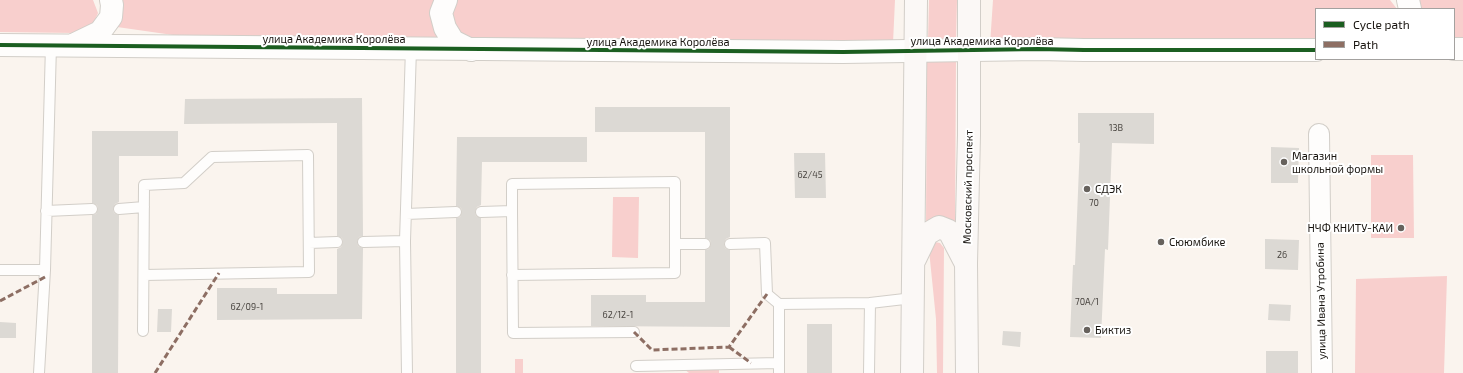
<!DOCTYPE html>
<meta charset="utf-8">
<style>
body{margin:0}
#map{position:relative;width:1463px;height:373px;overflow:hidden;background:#faf4ee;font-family:"Exo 2",sans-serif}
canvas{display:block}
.legend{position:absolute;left:1315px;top:8px;width:140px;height:52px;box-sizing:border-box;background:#fff;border:1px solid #a3a19f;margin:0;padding:5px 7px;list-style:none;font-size:12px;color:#18140f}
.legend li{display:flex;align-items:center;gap:8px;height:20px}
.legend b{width:20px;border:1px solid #a3a19f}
</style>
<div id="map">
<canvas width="1463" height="373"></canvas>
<ul class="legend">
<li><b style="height:5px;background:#1b5e20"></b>Cycle path</li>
<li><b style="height:5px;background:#8d6e63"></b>Path</li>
</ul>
</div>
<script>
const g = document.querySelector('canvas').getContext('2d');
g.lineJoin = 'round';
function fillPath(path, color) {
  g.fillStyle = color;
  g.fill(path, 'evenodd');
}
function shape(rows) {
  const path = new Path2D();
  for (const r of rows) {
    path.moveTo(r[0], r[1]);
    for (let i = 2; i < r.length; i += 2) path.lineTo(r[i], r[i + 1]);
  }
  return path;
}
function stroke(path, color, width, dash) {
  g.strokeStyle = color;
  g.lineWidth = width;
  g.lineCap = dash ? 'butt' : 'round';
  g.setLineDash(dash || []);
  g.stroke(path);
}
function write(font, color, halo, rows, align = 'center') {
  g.font = font + ' "Exo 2",sans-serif';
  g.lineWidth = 4;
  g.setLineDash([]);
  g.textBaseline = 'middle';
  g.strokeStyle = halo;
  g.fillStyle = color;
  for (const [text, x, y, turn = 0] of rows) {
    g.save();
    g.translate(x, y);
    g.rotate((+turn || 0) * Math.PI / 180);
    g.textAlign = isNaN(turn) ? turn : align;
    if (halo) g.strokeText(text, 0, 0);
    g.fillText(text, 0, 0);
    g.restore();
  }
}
fillPath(shape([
 [0,0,93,0,98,13,94,22,87,29,76,33,0,32],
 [121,0,434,0,431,17,436,35,440,39,187,37,117,27],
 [457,0,895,0,893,43,473,41,465,37,459,31,453,20,453,10],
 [929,0,957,0,956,41,928,41],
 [993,0,1390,0,1397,9,1316,9,1316,42,990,45],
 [1416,0,1463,0,1463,43,1454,43,1454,9,1419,9],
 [927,60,956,60,955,226,926,225],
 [1371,155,1413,155,1414,238,1371,238],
 [613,197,639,197,638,258,612,257],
 [935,242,940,243,944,248,943,373,937,373,936,319,929,250],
 [1447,276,1444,373,1355,373,1356,279],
 [515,359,523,359,523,373,515,373],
 [684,369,719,370,719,373,689,373]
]), '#f8cfcd');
fillPath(shape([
 [362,98,363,236,359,237,357,242,358,246,363,248,362,319,217,320,217,288,277,288,277,294,337,294,337,249,341,247,343,242,342,238,337,236,337,123,184,124,185,99],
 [595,107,730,107,730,237,726,239,724,244,725,248,730,250,730,327,591,326,591,295,646,295,646,302,705,302,705,250,709,249,711,244,710,240,705,238,705,132,595,132],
 [1078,113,1154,113,1154,144,1112,143,1108,250,1105,249,1101,338,1070,337,1073,265,1075,265,1080,143,1078,143],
 [92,131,178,131,178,156,119,156,119,202,115,204,113,209,114,213,119,215,118,373,92,373,92,215,96,214,98,209,97,205,92,203],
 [457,137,587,137,587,162,482,162,481,205,477,207,475,212,476,216,481,218,481,373,456,373,456,218,460,217,462,212,461,208,456,206],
 [1271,147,1299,148,1298,183,1271,183],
 [794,153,825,153,826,198,795,198],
 [1265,239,1299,240,1298,270,1265,269],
 [1269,304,1291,305,1290,321,1268,320],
 [158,309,172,309,171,332,157,332],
 [0,322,16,323,16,338,0,338],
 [807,324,832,324,832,373,807,373],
 [1003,331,1021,332,1020,347,1002,345],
 [1266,351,1298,351,1298,373,1266,373]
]), '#dcd9d4');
const service = shape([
 [119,209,144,207],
 [46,211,92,209],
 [481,212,512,211],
 [406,214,456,212],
 [363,242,405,241],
 [309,243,337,242],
 [675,244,705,244],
 [730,244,765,243,767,294,779,304,870,303,869,373],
 [0,270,45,270],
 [512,275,675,273,675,182,512,184,512,211,513,333,634,332],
 [870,303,913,298],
 [143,331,144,185,184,183,212,157,308,155,309,272,144,275],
 [636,366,779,363],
 [39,373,45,270,51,45],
 [407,373,405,241,411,48],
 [779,373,779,304]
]);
const minor = shape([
 [1319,134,1322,373]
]);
const tertiary = shape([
 [446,0,441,13,445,28,453,41,471,50],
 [1408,0,1410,9],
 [0,45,843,52,1038,49,1084,50,1316,50],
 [73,45,100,32,111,17,112,5,111,0],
 [1454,49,1463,49]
]);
const secondary = shape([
 [915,259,927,234,939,227,949,231,965,262],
 [912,373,916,0],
 [967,373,966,263,969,135,969,0]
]);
stroke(service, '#d2cec8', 12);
stroke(minor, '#d2cec8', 22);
stroke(tertiary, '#d2cec8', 24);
stroke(secondary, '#d2cec8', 24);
stroke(service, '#fefdfc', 10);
stroke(minor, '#fefdfc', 20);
stroke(tertiary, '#fefdfc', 22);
stroke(secondary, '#fbf8f6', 22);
stroke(shape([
 [0,301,45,277],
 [634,332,652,350,729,347,767,294],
 [729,347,751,363],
 [155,373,219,273]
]), '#8d6e63', 3, [6, 3]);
stroke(shape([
 [0,45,843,52,1038,49,1084,50,1316,50]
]), '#1b5e20', 4);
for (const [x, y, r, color] of [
 [1284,162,4,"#67625d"],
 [1087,189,4,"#67625d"],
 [1401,228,4,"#67625d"],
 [1161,242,4,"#67625d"],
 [1087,330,4,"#67625d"]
]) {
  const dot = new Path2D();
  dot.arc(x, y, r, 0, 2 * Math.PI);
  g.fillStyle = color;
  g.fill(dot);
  stroke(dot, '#fff', 1.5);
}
write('9px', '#494540', null, [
 ["13В",1116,128],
 ["62/45",810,175],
 ["70",1094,203],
 ["26",1282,255],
 ["70А/1",1087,302],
 ["62/09-1",247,307],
 ["62/12-1",618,315]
]);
write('11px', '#18140f', '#fff', [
 ["улица Академика Королёва",334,39],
 ["улица Академика Королёва",982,41],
 ["улица Академика Королёва",658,42],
 ["Московский проспект",968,187,-89],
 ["улица Ивана Утробина",1321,301,-91]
]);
write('11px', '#18140f', '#fff', [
 ["Магазин",1292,156],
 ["школьной формы",1292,169],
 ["СДЭК",1095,189],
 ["НЧФ КНИТУ-КАИ",1393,228,"right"],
 ["Сююмбике",1169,242],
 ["Биктиз",1095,330]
], 'left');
</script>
